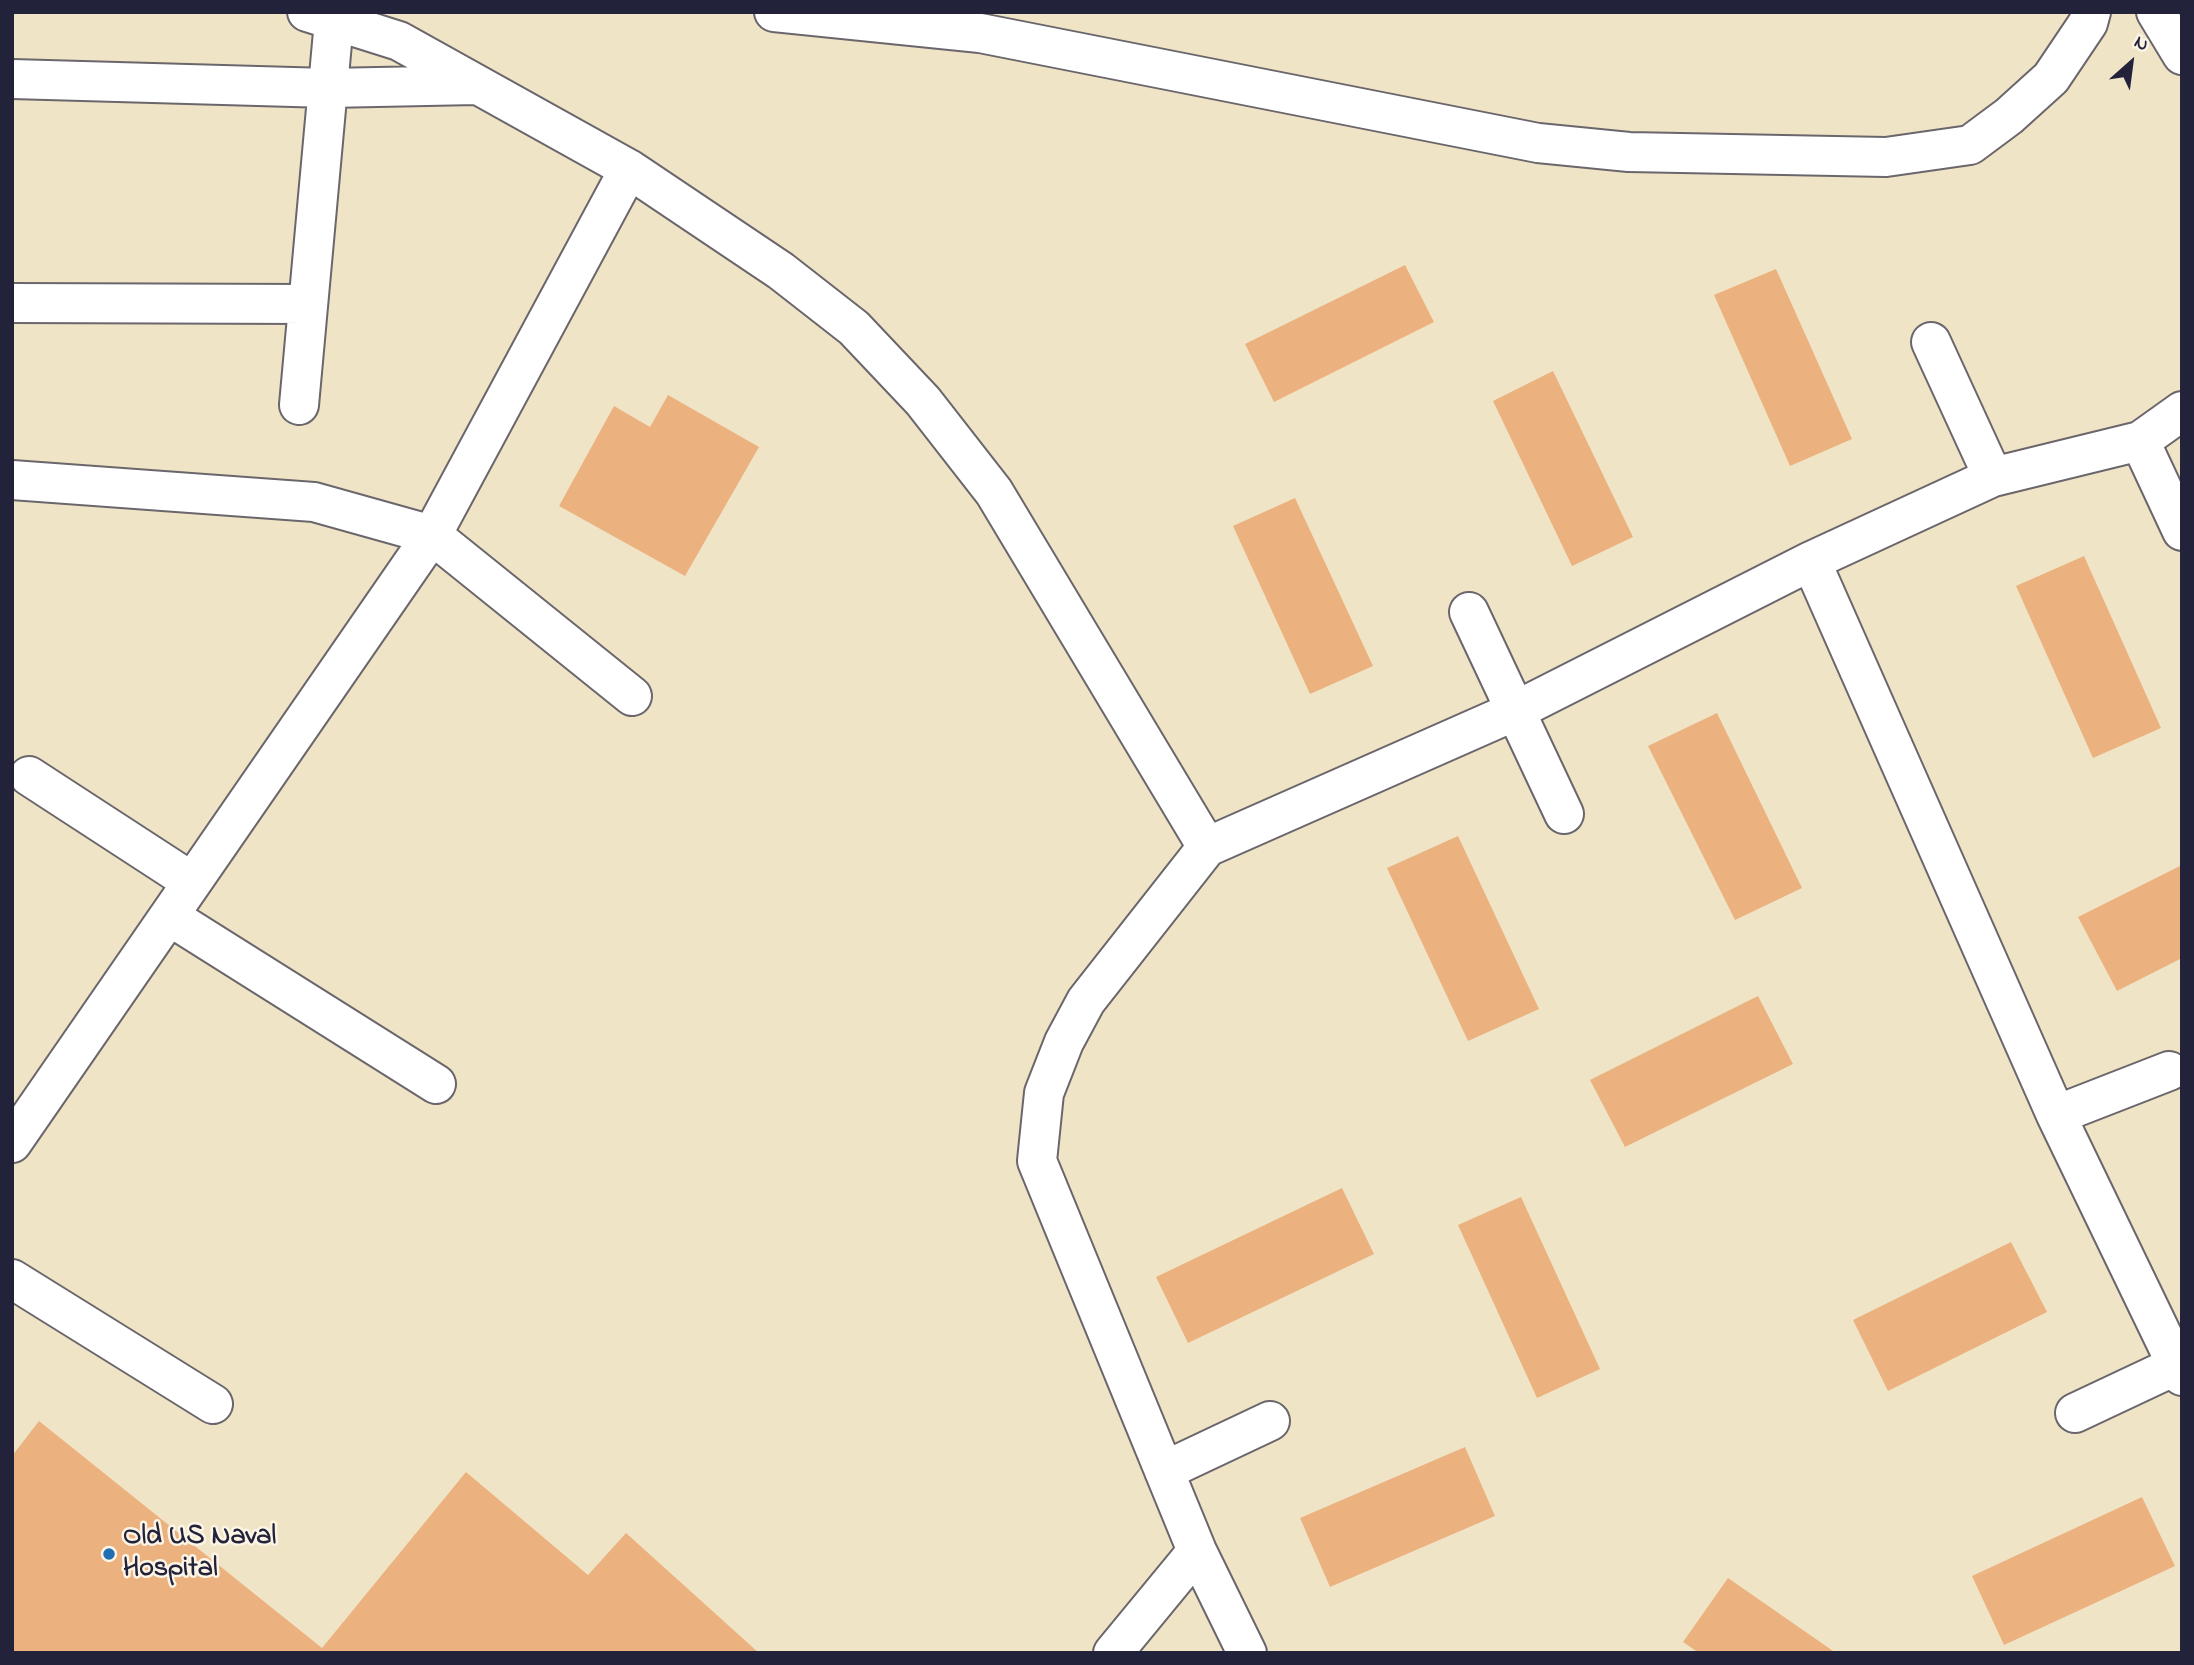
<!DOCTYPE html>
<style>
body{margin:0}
#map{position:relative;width:2194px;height:1665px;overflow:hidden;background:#f0e4c6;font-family:"Indie Flower",sans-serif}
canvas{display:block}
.frame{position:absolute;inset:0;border:14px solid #22223b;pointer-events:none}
.north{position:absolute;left:2096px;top:28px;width:70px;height:70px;-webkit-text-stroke:5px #fcf5e5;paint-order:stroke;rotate:28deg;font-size:19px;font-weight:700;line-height:28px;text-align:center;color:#22223b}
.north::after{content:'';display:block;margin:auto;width:24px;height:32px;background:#22223b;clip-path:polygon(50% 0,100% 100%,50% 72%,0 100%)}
</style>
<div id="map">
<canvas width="2194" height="1665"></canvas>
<div class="frame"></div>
<div class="north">N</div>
</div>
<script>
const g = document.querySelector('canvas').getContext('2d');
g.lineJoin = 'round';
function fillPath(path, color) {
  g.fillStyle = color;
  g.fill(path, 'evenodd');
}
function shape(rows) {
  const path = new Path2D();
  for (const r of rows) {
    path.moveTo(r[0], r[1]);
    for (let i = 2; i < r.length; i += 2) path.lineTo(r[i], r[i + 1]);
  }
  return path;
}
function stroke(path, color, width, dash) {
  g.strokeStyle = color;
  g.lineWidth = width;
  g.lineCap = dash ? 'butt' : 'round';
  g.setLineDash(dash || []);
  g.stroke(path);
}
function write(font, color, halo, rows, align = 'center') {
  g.font = font + ' "Indie Flower",sans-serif';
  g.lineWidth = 5;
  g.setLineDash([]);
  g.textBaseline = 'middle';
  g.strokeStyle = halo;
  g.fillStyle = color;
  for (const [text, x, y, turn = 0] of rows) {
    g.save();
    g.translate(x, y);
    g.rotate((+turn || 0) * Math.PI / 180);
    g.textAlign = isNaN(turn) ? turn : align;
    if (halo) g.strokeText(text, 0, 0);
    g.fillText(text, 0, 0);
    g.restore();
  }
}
fillPath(shape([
 [1405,265,1434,322,1274,402,1245,344],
 [1776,269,1852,439,1790,466,1714,295],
 [1553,371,1633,537,1572,566,1493,401],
 [668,395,759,447,685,576,559,506,614,406,650,427],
 [1295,498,1373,666,1310,694,1233,526],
 [2084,556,2161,728,2093,758,2016,586],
 [1717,713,1802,888,1735,920,1648,746],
 [1458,836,1539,1009,1468,1041,1387,868],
 [2182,865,2182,958,2117,991,2078,917],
 [1758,996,1793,1064,1625,1147,1590,1080],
 [1342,1188,1374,1254,1188,1343,1156,1277],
 [1521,1197,1600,1369,1537,1398,1458,1225],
 [2011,1242,2047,1312,1888,1391,1853,1320],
 [39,1421,322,1648,466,1472,588,1575,626,1533,759,1653,12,1653,12,1456],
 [1465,1447,1495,1516,1330,1587,1300,1518],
 [2142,1497,2175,1566,2004,1645,1972,1576],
 [1728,1578,1836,1653,1699,1653,1683,1642]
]), '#ebb280');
const minor = shape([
 [307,12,399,41,629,169,781,271,854,328,923,401,994,492,1207,847],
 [774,12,980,33,1538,143,1629,152,1886,157,1970,145,2009,116,2051,78,2088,23,2091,12],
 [2156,12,2182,55],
 [12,79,328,88,476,85],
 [12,303,308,304],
 [1931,342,1993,477],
 [299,405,334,21],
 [2140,441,2182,531],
 [12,480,314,502,432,535,632,696],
 [1811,561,2056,1115,2182,1376],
 [1469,612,1564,814],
 [29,776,192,882],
 [169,916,436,1084],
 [2056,1115,2169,1071],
 [12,1143,432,535,629,169],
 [12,1279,213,1404],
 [2075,1413,2177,1365],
 [1164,1471,1270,1421],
 [1113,1653,1197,1551],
 [1247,1653,1197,1551,1037,1161,1044,1093,1064,1042,1086,1001,1207,847,1515,711,1811,561,1993,477,2140,441,2182,411]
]);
stroke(minor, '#6a666c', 42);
stroke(minor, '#fff', 38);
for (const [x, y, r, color] of [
 [109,1554,7,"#1f6fb2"]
]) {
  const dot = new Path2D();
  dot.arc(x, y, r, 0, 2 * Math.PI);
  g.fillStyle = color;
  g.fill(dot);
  stroke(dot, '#fcf5e5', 2.5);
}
write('bold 28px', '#22223b', '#fcf5e5', [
 ["Old US Naval",123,1538],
 ["Hospital",123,1570]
], 'left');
</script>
